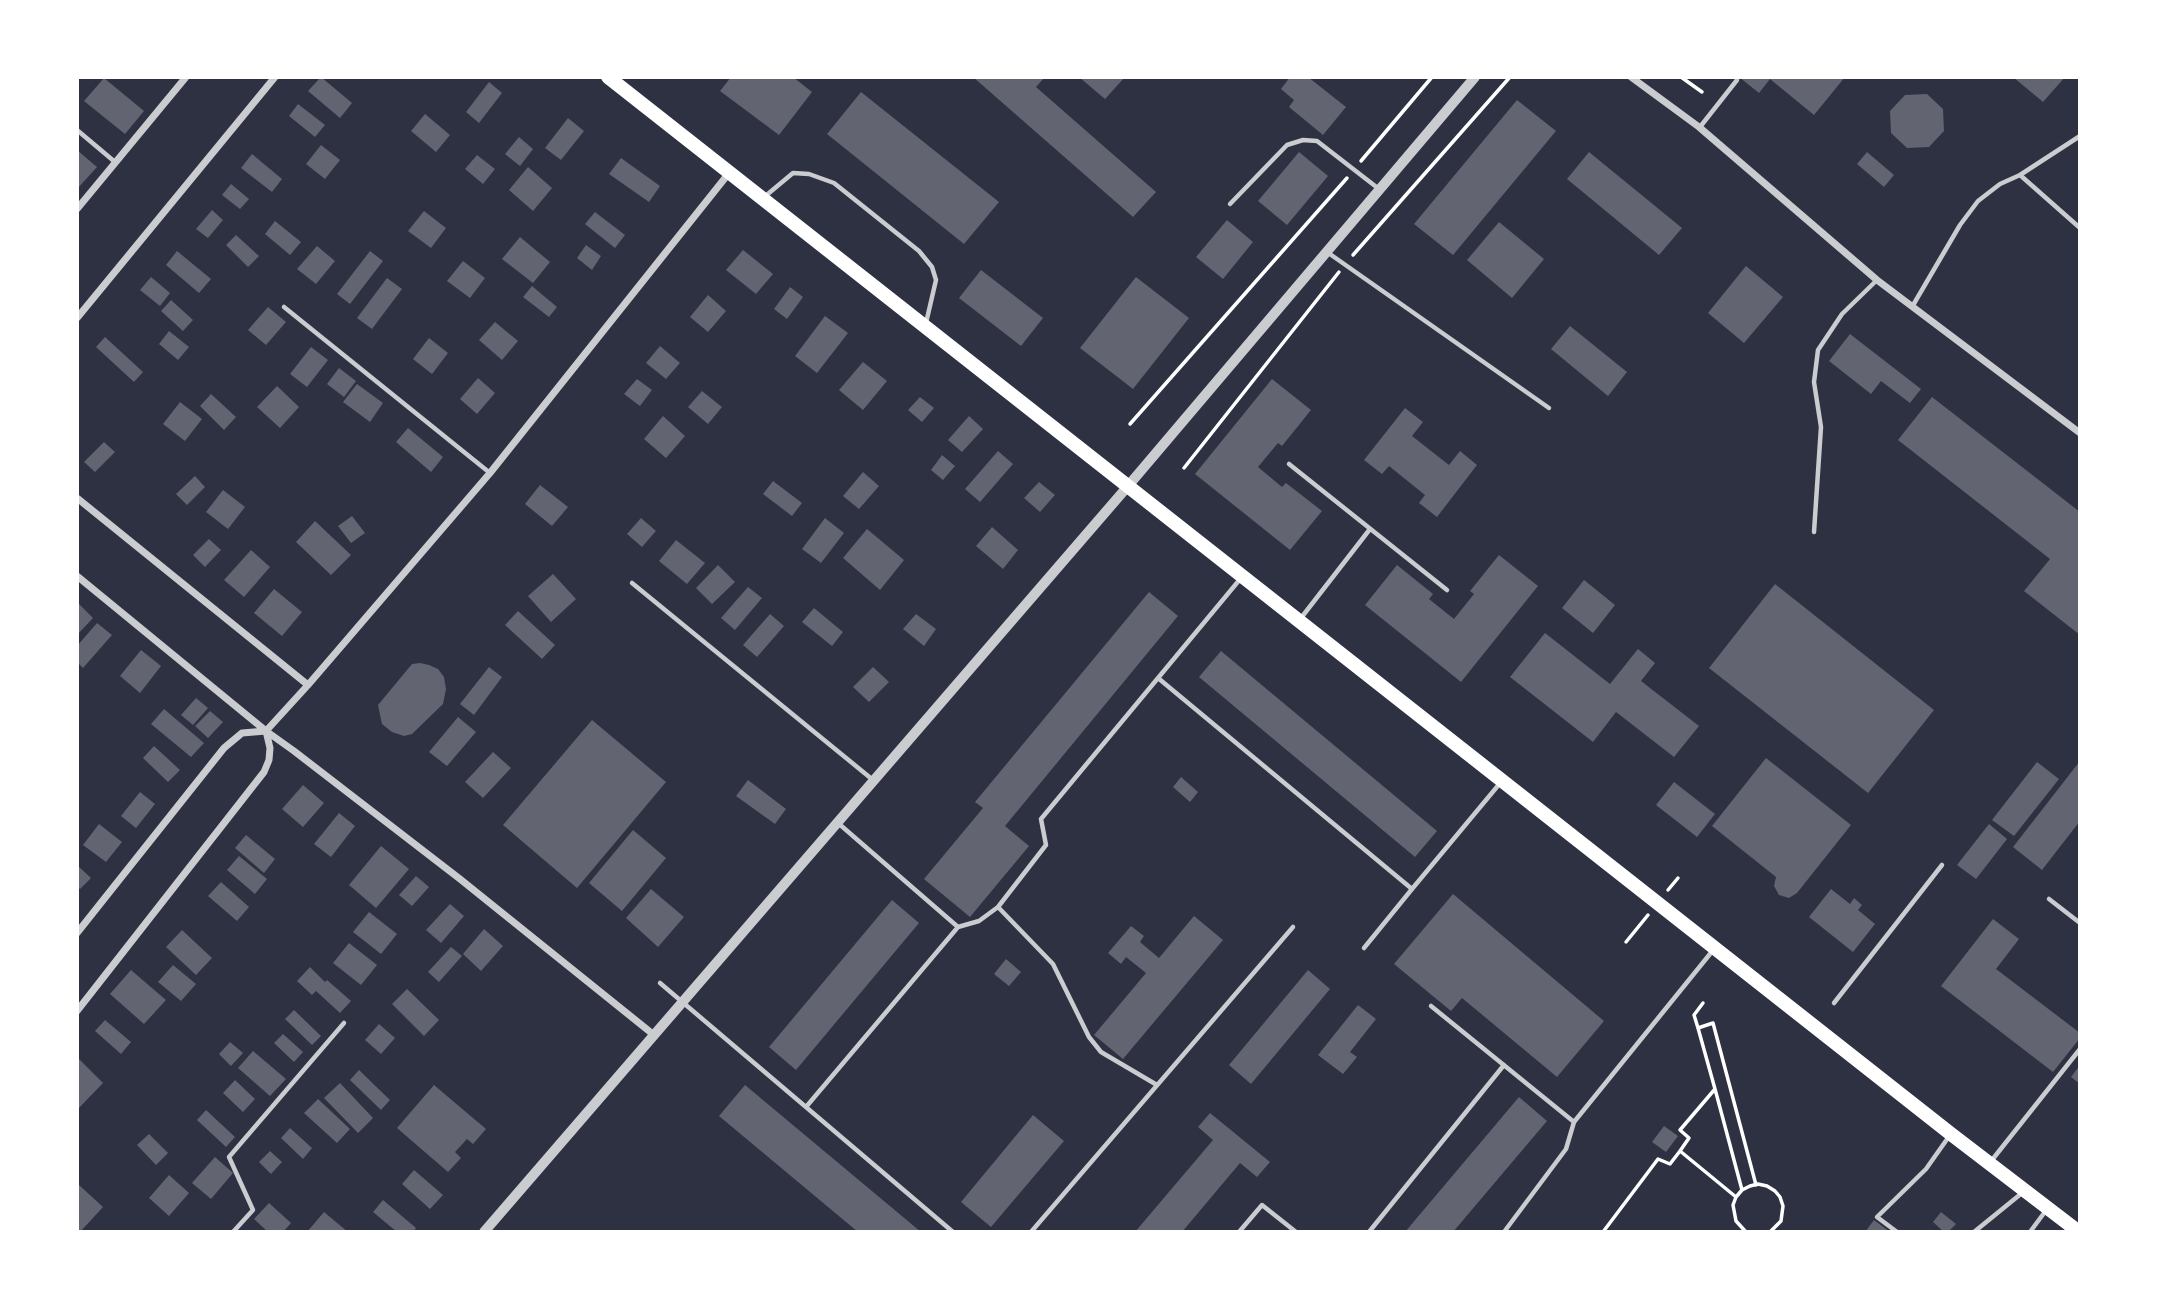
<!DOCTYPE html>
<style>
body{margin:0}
#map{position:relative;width:2157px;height:1309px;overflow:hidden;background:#2d3142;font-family:"PT Sans",sans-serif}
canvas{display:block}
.frame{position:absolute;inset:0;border:79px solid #fff;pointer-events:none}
</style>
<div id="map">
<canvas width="2157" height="1309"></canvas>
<div class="frame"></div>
</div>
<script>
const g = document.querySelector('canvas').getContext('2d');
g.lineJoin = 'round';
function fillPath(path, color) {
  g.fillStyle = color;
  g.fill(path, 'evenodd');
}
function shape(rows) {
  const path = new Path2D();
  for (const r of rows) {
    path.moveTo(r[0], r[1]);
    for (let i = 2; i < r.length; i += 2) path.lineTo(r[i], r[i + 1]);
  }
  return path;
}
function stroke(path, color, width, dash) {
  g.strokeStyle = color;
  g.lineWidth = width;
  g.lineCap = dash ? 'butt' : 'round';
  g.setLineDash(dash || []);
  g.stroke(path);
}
fillPath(shape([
 [321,77,352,103,340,118,308,91],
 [731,77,793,77,812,92,779,135,720,91],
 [973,77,1045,77,1036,87,1156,192,1133,217],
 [1079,77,1125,77,1105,99],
 [1290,77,1308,77,1346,107,1323,135,1289,107,1294,100,1281,89],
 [1739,77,1845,77,1814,115,1770,79,1759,93],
 [2013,77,2065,77,2043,102],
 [104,78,144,111,125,134,84,101],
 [489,82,502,93,479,123,466,112],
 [861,92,999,202,964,244,827,134],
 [1927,94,1943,109,1944,131,1929,147,1907,148,1891,133,1890,111,1905,95],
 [1517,100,1556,131,1453,255,1414,224],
 [298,104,325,125,315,137,289,116],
 [425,114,450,135,436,152,411,131],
 [568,118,584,131,561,160,545,148],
 [519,137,533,149,520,166,505,154],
 [321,145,340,160,325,179,306,164],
 [77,150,97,167,78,188,77,187],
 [1299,152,1328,176,1287,225,1258,201],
 [1589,152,1682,228,1659,255,1567,179],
 [1867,152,1894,175,1884,187,1857,164],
 [252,154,282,179,272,192,241,168],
 [477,155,495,169,483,184,465,169],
 [621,158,660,186,649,202,609,174],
 [528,167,552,188,533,211,509,190],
 [231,184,249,199,240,209,222,195],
 [212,210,223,220,208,238,196,229],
 [424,211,446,228,431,248,408,231],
 [595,212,625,235,615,248,585,224],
 [1227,220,1253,242,1223,279,1196,257],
 [275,221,301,242,290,255,265,234],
 [1499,222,1544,259,1512,298,1467,260],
 [236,235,259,256,248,267,226,245],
 [520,237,550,262,533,283,502,259],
 [586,245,601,256,592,270,577,258],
 [317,246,335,261,316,284,297,269],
 [743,250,773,274,756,294,726,270],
 [177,251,211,279,199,293,166,265],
 [370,251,383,261,350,304,337,294],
 [463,261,485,278,470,298,447,281],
 [1746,266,1783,297,1744,343,1708,313],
 [981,270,1043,318,1021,346,959,298],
 [151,277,170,293,160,306,140,290],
 [1136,277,1189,318,1133,389,1080,348],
 [387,278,402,289,372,329,357,318],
 [532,286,557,307,549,317,523,297],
 [790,287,803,297,787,319,774,309],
 [708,295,726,311,708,332,690,317],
 [171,300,193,320,183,331,161,311],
 [268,307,286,322,266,345,248,330],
 [825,316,848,333,817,373,795,356],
 [495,322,518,341,502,360,479,340],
 [1570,326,1627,372,1608,396,1551,349],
 [169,331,189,347,178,360,159,344],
 [1850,334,1921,389,1910,403,1881,381,1871,394,1829,361],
 [105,337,143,372,134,382,96,347],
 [429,338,448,353,432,374,413,359],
 [660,346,680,363,666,379,646,363],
 [311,347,328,360,307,387,290,374],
 [863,362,887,381,863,410,839,390],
 [339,368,356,381,344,397,327,384],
 [478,378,495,393,477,414,460,399],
 [637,379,652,390,640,406,624,394],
 [1272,379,1311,410,1282,446,1278,443,1258,467,1282,487,1286,483,1322,511,1290,550,1195,474],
 [357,384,383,403,370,422,343,402],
 [277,386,299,407,280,428,257,407],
 [702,391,722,407,708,424,688,407],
 [211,394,236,417,224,430,200,406],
 [920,397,934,408,922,422,908,410],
 [1932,397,2080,512,2080,635,2024,591,2050,559,1898,440],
 [180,402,202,419,185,441,163,424],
 [1405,408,1423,422,1412,436,1449,465,1460,451,1477,465,1437,517,1419,503,1425,495,1389,466,1382,474,1364,460],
 [663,416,685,436,666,458,644,439],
 [969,416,983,429,962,452,948,440],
 [408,428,443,457,431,472,396,442],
 [104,442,115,452,95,472,84,462],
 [998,451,1013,464,980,502,965,489],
 [942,455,955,466,943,480,931,470],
 [863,472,879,486,859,509,843,496],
 [195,476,205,487,187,505,176,494],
 [773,481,802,503,792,516,763,494],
 [1039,482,1055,495,1040,512,1024,498],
 [540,485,568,507,552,526,525,504],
 [223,490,245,507,228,529,206,512],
 [352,516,365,533,351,543,338,526],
 [641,518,656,531,642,547,627,534],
 [825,518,844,533,821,563,802,549],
 [315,521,351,555,331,575,296,542],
 [992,527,1018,550,1003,569,976,546],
 [867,529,904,560,880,590,843,558],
 [209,539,221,550,205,567,193,555],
 [676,540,705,563,687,584,659,561],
 [251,550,270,567,244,597,224,580],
 [1499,555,1538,586,1461,682,1365,605,1397,565,1433,594,1429,599,1454,619,1474,594,1470,591],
 [718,565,735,582,712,604,696,588],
 [553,574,576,599,551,622,528,596],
 [1584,580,1615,605,1593,633,1562,608],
 [1775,584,1934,710,1868,793,1709,668],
 [748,587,762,598,735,630,721,618],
 [274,589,302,612,282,636,254,613],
 [1149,592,1178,616,1005,826,1029,846,970,917,924,879,983,808,975,802],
 [77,602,93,618,77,635],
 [814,608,843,632,832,646,802,622],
 [518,611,555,645,542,659,505,625],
 [770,614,784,626,757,657,743,645],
 [916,614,936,629,924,646,903,629],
 [97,623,112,635,83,668,77,662,77,646],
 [1545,633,1610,684,1638,649,1655,663,1641,681,1699,726,1674,757,1616,712,1593,742,1510,677],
 [141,650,161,666,140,693,120,676],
 [1221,651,1437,831,1415,857,1199,677],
 [420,663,429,665,438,669,444,677,446,689,443,704,412,734,404,736,392,732,382,724,378,705,412,664],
 [489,667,502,677,474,715,460,704],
 [873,667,889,682,869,702,853,687],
 [196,698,208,708,193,725,181,715],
 [164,709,204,743,191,757,151,724],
 [210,711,223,722,208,738,195,726],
 [458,717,476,732,447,766,429,752],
 [592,720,666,782,577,888,503,825],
 [154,746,180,770,168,782,143,758],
 [493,752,511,768,483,798,465,782],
 [1766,758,1851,825,1797,893,1789,898,1779,895,1774,886,1776,877,1712,826],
 [2080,761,2080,821,2042,870,2013,847],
 [2037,762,2059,779,2014,836,1992,820],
 [1181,777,1198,792,1190,802,1173,787],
 [748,780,786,809,775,824,736,796],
 [1674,782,1715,814,1697,837,1656,805],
 [303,785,324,803,303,827,282,809],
 [140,792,155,804,136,828,121,816],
 [339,813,355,826,331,857,314,844],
 [99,824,122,842,106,862,83,845],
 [1989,824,2007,839,1976,879,1957,865],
 [633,830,666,858,622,911,589,883],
 [246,835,275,859,264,873,235,848],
 [381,846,409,869,376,908,349,885],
 [239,856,267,879,255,894,227,870],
 [77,865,91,878,80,889,77,887],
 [416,876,429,887,412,906,399,895],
 [221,882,249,907,237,921,208,896],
 [651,889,684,917,658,947,626,918],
 [1831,889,1850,904,1854,898,1862,905,1858,910,1875,924,1853,952,1809,917],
 [1453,894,1604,1021,1557,1077,1462,998,1451,1011,1394,964],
 [892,900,919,923,796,1070,769,1047],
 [450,904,464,916,441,943,426,930],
 [369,912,397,934,381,954,353,932],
 [1194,916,1223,940,1123,1059,1094,1035,1146,973,1126,957,1121,964,1108,953,1131,926,1144,936,1140,942,1159,958],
 [1993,919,2019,939,1996,969,2080,1033,2080,1038,2053,1072,1941,986],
 [484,929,503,946,481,971,463,954],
 [182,930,212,958,196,975,166,947],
 [349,943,377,965,361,985,333,963],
 [451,947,462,956,439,982,428,972],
 [1006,959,1021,972,1009,986,994,974],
 [173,965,196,984,181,1001,158,982],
 [310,967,325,982,327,980,351,1001,340,1013,316,991,312,995,297,981],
 [131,970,166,1000,144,1024,110,994],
 [1308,970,1330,989,1251,1084,1229,1065],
 [407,989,439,1020,424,1036,392,1004],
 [1358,1005,1376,1019,1350,1052,1357,1057,1343,1074,1318,1055],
 [294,1010,321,1036,312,1045,285,1019],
 [105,1020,131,1042,121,1054,95,1031],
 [379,1024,395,1038,381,1054,365,1040],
 [283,1034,303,1052,294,1062,274,1043],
 [230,1042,243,1053,231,1066,219,1054],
 [253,1051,286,1079,270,1096,238,1068],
 [77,1057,103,1083,77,1110],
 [2080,1065,2080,1084,2071,1077],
 [359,1070,390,1100,381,1110,350,1080],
 [235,1080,255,1099,243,1112,223,1093],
 [340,1083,373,1118,358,1133,324,1098],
 [434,1085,486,1129,473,1144,467,1139,455,1152,461,1158,448,1172,397,1128],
 [745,1085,921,1232,858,1232,719,1116],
 [1519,1097,1547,1121,1453,1232,1405,1232],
 [318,1099,350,1129,337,1143,304,1113],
 [206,1110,235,1137,226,1147,197,1120],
 [1210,1113,1270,1162,1257,1177,1240,1163,1182,1232,1135,1232,1213,1140,1198,1127],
 [1033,1115,1064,1141,991,1227,961,1202],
 [1664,1126,1678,1136,1666,1152,1652,1142],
 [290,1128,312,1148,303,1159,281,1138],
 [149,1134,168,1153,156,1165,137,1145],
 [270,1151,282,1162,271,1174,259,1162],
 [215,1157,233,1173,211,1199,192,1183],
 [414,1170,443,1195,430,1209,402,1184],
 [169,1175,189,1193,169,1216,149,1198],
 [79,1185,103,1207,80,1232,77,1229,77,1188],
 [383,1200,416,1228,413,1232,397,1232,373,1212],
 [269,1203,291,1223,283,1232,268,1232,254,1219],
 [324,1212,348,1232,307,1232],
 [1941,1212,1956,1224,1948,1232,1944,1232,1933,1222],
 [1874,1220,1890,1232,1865,1232]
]), '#626471');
stroke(shape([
 [1681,77,1702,92],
 [1361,161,1432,77],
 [1353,255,1510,77],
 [1130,424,1347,178],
 [1184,468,1339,272],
 [1668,890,1678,878],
 [1626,942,1648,915],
 [1698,1028,1694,1015,1703,1003],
 [1715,1089,1742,1190],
 [1680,1151,1689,1138,1680,1130,1715,1089,1698,1028,1713,1023,1756,1185],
 [1603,1232,1658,1159,1670,1164,1680,1151,1736,1197],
 [1746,1232,1736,1221,1733,1205,1736,1197,1742,1190,1750,1186,1758,1184,1767,1186,1775,1191,1780,1197,1783,1206,1781,1221,1770,1232]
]), '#fff', 3.5);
stroke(shape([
 [1700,127,1737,80],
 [77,130,115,162],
 [2020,175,2080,228],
 [763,198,793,173,809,174,834,183,919,251,932,267,936,280,926,323],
 [1230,204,1287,145,1303,140,1317,141,1379,189],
 [1327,252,1549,408],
 [284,307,490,473],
 [1912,307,1960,225,1978,201,2000,184,2020,175,2080,136],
 [1289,464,1447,590],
 [1814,532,1821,427,1814,382,1818,350,1842,314,1877,280],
 [632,583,873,780],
 [1301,618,1370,529],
 [1158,678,1412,889,1501,782],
 [838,823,958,927],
 [2049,899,2080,923],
 [998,907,1053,964,1089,1037,1101,1052,1157,1085],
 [1364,948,1412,889],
 [660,983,953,1232],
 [1834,1003,1942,865],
 [1431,1006,1574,1122],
 [806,1107,958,927,979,921,998,907,1046,845,1041,819,1241,578],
 [1992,1160,2080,1049],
 [233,1232,253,1210,229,1157,344,1023],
 [1031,1232,1293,927],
 [1239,1232,1262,1205,1296,1232],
 [1369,1232,1504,1065],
 [1504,1232,1566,1149,1574,1122,1714,949],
 [1897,1232,1877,1217,1926,1169,1950,1135],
 [1974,1232,2022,1193],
 [2030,1232,2047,1209]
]), '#caccd0', 4.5);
stroke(shape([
 [1631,77,1699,127,1877,280,2080,433],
 [77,209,186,77],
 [77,318,275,77],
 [77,498,308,685],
 [77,576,266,731,294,751,460,879,654,1035],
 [266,731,308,685,490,473,729,173],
 [77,933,224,748,242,733,266,731],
 [77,1011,264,772,269,760,270,748,266,731]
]), '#caccd0', 7);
stroke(shape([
 [484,1232,1128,486,1475,77]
]), '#caccd0', 10);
stroke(shape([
 [608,77,1951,1134,2079,1232]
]), '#fff', 14);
</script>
